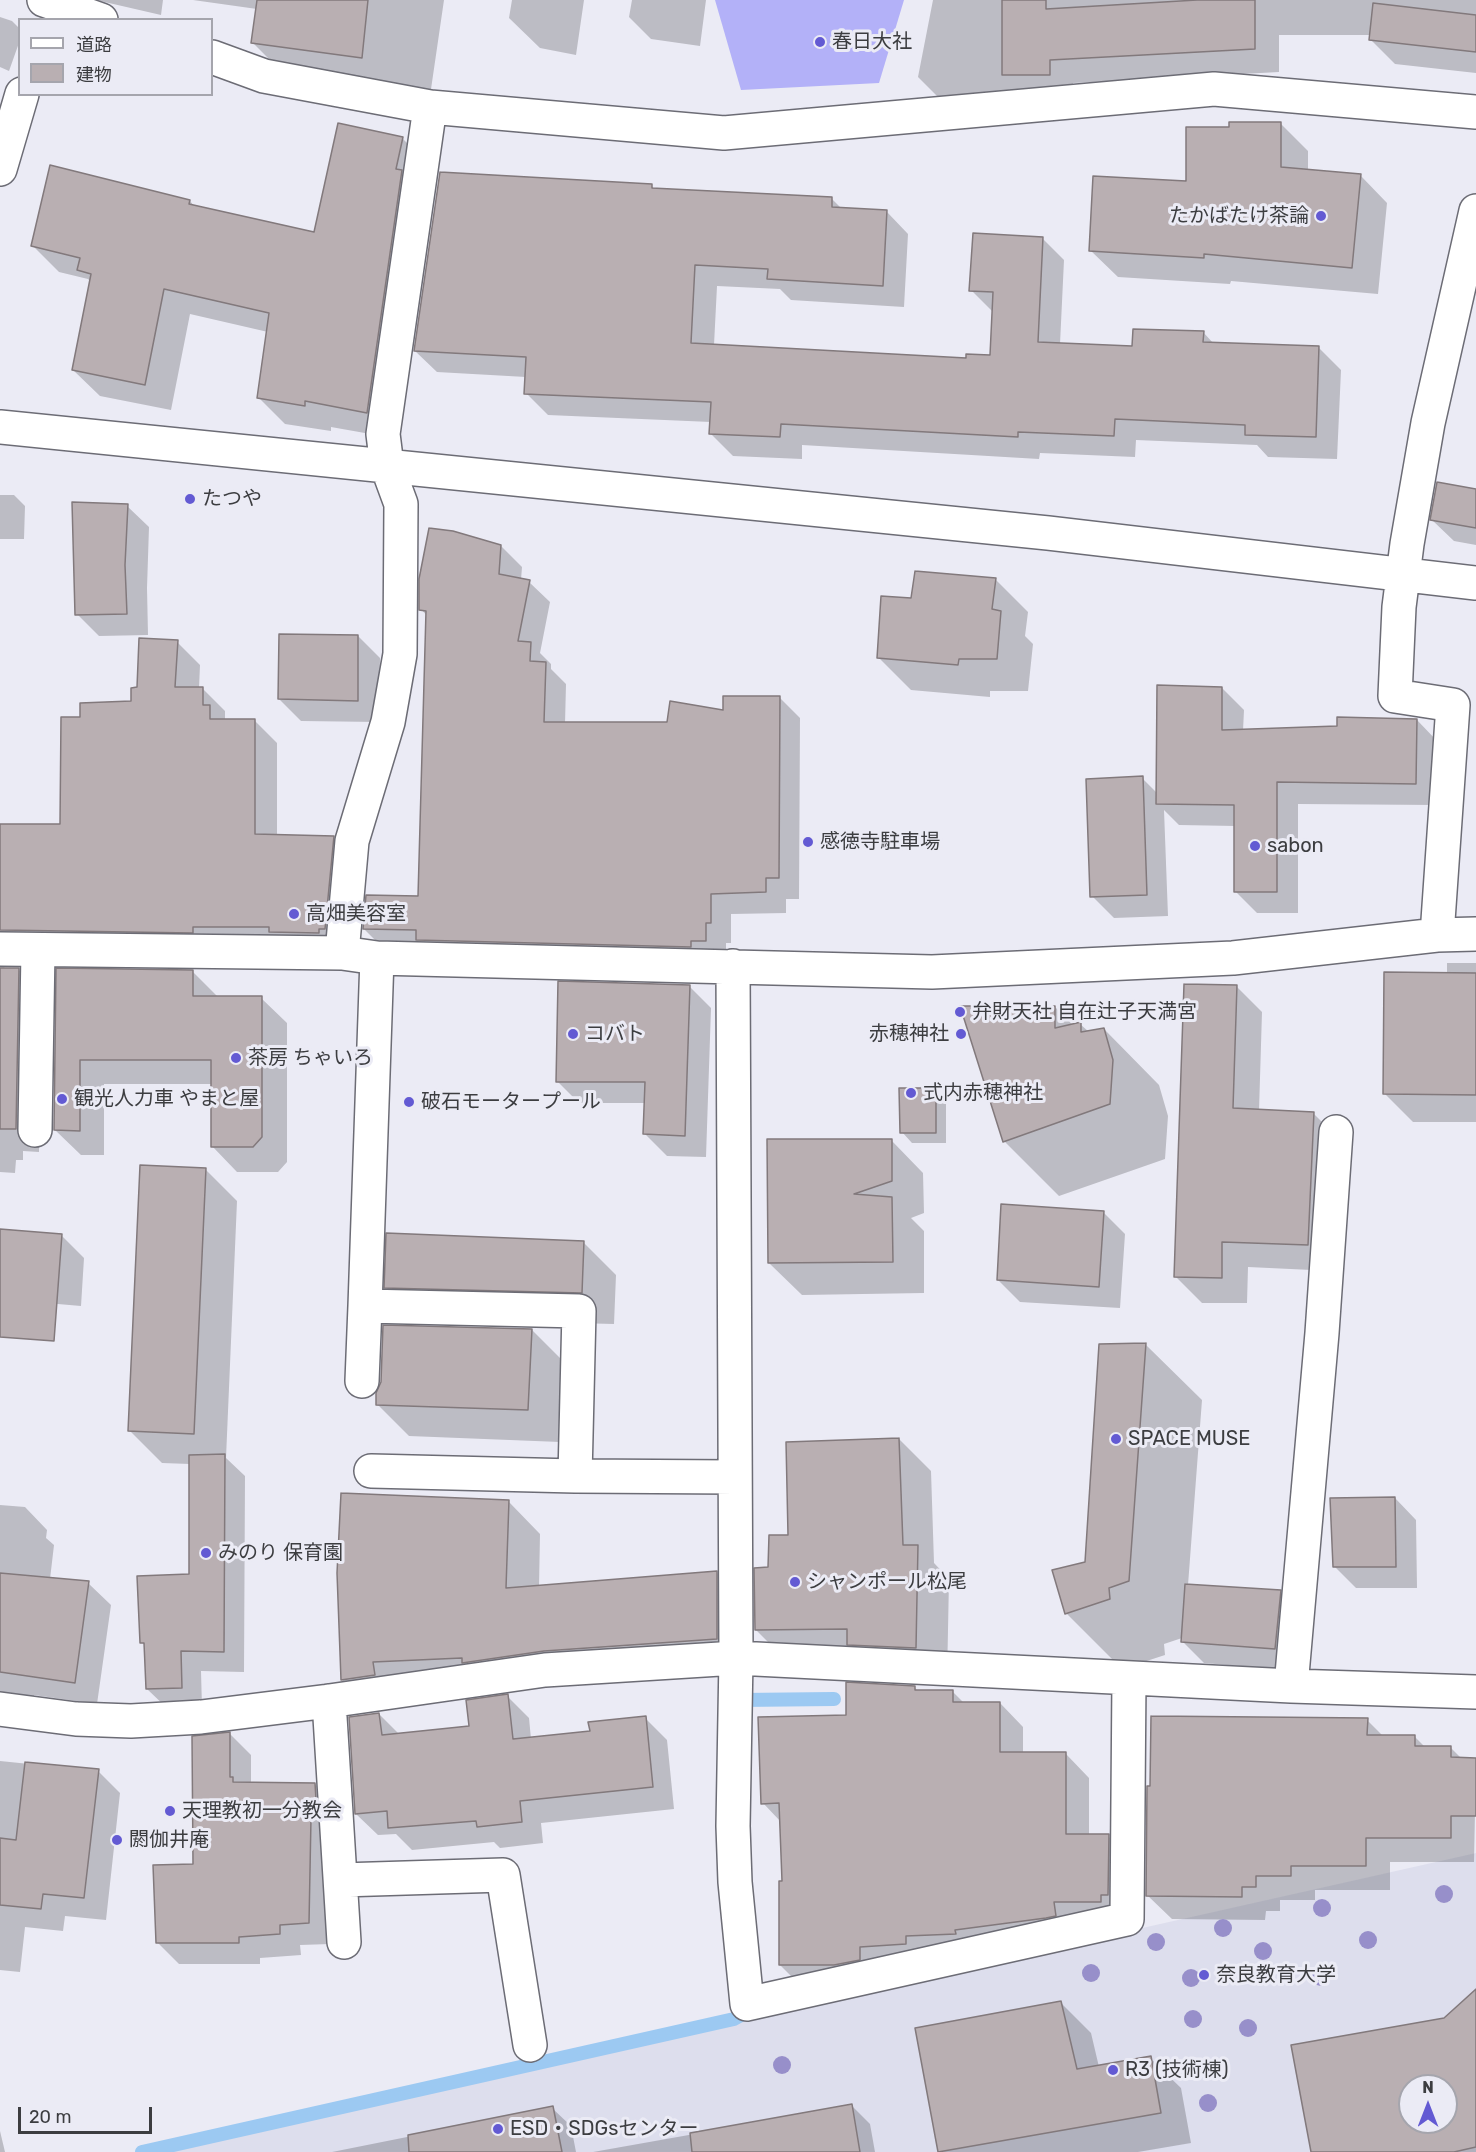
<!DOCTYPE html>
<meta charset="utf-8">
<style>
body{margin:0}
#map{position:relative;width:1476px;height:2152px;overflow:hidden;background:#ebebf5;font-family:Rubik,"Noto Sans JP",sans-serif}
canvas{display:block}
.legend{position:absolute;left:18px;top:18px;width:195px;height:78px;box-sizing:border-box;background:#ebebf5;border:2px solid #a5a5ad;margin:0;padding:8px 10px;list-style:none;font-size:18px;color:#3c3d40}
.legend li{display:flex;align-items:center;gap:12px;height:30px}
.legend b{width:30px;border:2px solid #a5a5ad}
.north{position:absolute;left:1398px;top:2074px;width:60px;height:60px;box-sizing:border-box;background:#ebebf5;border:2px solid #a5a5ad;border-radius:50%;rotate:0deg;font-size:16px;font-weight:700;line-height:24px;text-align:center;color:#3c3d40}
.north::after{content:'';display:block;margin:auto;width:21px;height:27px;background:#635ad3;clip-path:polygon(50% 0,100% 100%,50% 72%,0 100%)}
.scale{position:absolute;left:18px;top:2107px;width:134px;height:27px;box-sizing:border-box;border:3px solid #3c3d40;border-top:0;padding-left:8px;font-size:18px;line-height:21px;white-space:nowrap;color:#3c3d40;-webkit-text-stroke:4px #ebebf5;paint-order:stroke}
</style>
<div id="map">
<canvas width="1476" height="2152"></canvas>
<ul class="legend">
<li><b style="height:8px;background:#fff"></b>道路</li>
<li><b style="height:16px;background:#b9afb2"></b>建物</li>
</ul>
<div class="north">N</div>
<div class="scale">20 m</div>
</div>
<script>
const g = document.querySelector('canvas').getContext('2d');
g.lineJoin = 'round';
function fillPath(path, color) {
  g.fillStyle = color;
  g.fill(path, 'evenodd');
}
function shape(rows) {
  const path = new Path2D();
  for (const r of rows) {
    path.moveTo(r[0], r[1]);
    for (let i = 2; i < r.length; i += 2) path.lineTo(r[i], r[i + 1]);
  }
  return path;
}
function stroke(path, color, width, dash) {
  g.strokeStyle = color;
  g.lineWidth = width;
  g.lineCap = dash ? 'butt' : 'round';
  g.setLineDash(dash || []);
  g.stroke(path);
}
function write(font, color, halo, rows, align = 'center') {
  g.font = font + ' Rubik,"Noto Sans JP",sans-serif';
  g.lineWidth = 6;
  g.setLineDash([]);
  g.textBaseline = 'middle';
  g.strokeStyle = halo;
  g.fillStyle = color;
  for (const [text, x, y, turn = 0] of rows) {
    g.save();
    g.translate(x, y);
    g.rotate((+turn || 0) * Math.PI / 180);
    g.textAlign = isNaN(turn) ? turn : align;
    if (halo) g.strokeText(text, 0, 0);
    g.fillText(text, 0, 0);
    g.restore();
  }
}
fillPath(shape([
 [1476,1853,1476,2152,142,2152,1129,1931],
 [1410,2086,1446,2086,1446,2122,1410,2122]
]), '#dddeed');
fillPath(shape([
 [715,0,904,0,879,83,741,90]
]), '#b3b1f8');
fillPath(shape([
 [96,0,163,0,161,15],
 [193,0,444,0,430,96,288,78,252,42,257,9],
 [512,0,584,0,576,55,540,48,509,18],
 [632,0,706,0,700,46,651,39,629,17],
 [933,0,1476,0,1476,73,1395,64,1371,40,1371,35,1279,35,1279,72,1073,83,1073,98,942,101,918,77],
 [0,17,12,21,20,29,20,40,9,71,0,67],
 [1281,124,1308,151,1308,171,1360,175,1387,203,1378,294,1231,281,1230,284,1118,277,1090,250,1188,182,1230,128],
 [402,138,429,165,393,438,331,427,331,431,285,424,259,398,268,332,190,314,171,410,100,396,73,370,91,282,88,279,59,272,32,245,190,201,195,207,315,234],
 [651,186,655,189,832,199,842,209,887,212,908,234,904,307,791,300,780,289,717,286,714,345,967,360,992,357,994,313,971,290,1042,238,1064,260,1060,344,1134,347,1203,332,1214,344,1319,348,1341,370,1337,459,1268,457,1257,445,1136,440,1135,457,1040,453,1039,459,802,445,802,459,733,456,711,434,711,422,548,415,526,393,526,377,437,372,415,351],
 [1476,491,1476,545,1454,541,1432,520],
 [0,495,14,495,25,506,24,539,0,539],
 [127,506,149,527,147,588,148,635,99,636,77,614],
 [501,546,522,567,521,580,529,582,550,602,540,653,551,664,551,669,566,684,565,724,668,724,725,712,779,697,800,718,799,899,786,899,786,913,731,914,731,943,726,943,726,962,385,950,364,929,419,898,428,617,421,609],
 [995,579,1028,612,1025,636,1033,644,1028,691,990,691,990,697,911,690,878,657,912,600],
 [358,636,380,658,379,722,301,721,279,699],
 [177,642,200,665,199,688,202,688,225,711,225,720,254,720,277,743,277,836,333,838,356,861,348,951,6,963,4,969,18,969,41,992,39,1152,23,1151,23,1160,16,1160,15,1173,0,1172,0,825,61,825,81,719,133,703,139,689],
 [1222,688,1244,710,1243,731,1338,727,1417,720,1438,742,1437,805,1298,804,1298,913,1257,913,1235,891,1236,826,1179,825,1164,810,1168,916,1114,918,1092,896,1142,778,1157,793],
 [1447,963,1476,963,1476,1122,1413,1122,1384,1093,1447,974],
 [58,970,193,972,219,998,261,998,287,1023,287,1162,278,1172,237,1172,212,1146,212,1084,104,1084,104,1155,81,1155,55,1130],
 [689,986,711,1008,706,1157,667,1156,645,1134,646,1103,579,1103,557,1081],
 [1236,986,1262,1012,1259,1111,1313,1113,1339,1139,1333,1271,1248,1267,1247,1303,1202,1303,1176,1277],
 [1055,1007,1073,1025,1080,1024,1089,1032,1104,1029,1159,1085,1168,1116,1165,1159,1059,1196,1004,1141],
 [935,1089,946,1100,946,1143,912,1143,902,1132],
 [891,1140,923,1173,924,1213,911,1218,924,1231,924,1293,802,1295,769,1263],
 [205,1169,237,1201,226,1458,245,1476,244,1672,201,1671,202,1708,168,1709,147,1689,146,1646,141,1642,190,1576,190,1464,162,1463,130,1431],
 [1103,1212,1125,1234,1120,1308,1020,1302,998,1280],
 [0,1231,61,1235,84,1258,81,1306,0,1299],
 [583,1242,616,1275,614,1324,418,1319,386,1287],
 [532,1330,564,1362,560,1442,409,1436,377,1404],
 [1146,1345,1202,1400,1188,1585,1280,1592,1302,1614,1297,1671,1204,1663,1182,1641,1182,1638,1164,1644,1165,1655,1122,1669,1066,1613,1087,1563],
 [899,1439,931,1471,934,1563,949,1579,947,1680,788,1662,756,1630,770,1568,790,1537],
 [1395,1498,1416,1520,1417,1588,1356,1588,1334,1566],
 [508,1501,540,1534,539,1587,716,1572,748,1605,749,1671,577,1683,496,1694,491,1690,405,1693,406,1707,375,1712,342,1680],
 [0,1505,25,1507,47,1530,46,1538,54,1545,50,1579,88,1583,111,1605,97,1704,34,1695,34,1699,0,1697],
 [914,1687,918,1691,953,1692,964,1703,1000,1703,1023,1727,1023,1754,1066,1754,1089,1778,1089,1836,1108,1836,1132,1860,1132,1919,804,1989,780,1965,784,1883,781,1822,763,1803,847,1716],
 [507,1696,529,1718,531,1739,591,1732,645,1718,667,1740,674,1809,541,1823,543,1843,500,1848,494,1842,412,1850,396,1834,378,1835,356,1814,379,1714,399,1734,471,1728],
 [1367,1720,1384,1737,1415,1737,1425,1747,1451,1748,1462,1759,1476,1759,1474,1862,1390,1862,1390,1890,1315,1890,1315,1900,1280,1900,1280,1911,1266,1911,1265,1920,1172,1919,1147,1895],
 [230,1734,251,1755,251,1783,315,1784,336,1805,330,1944,300,1945,301,1955,260,1958,260,1964,179,1964,158,1943,195,1865],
 [0,1761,98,1771,120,1793,106,1920,65,1916,63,1931,25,1927,20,1972,0,1970],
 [1476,1991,1476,2152,1312,2152,1444,2020],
 [1410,2086,1446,2086,1446,2122,1410,2122],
 [1061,2003,1091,2033,1099,2067,1150,2058,1181,2088,1191,2143,1138,2152,939,2152,916,2029],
 [852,2106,870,2124,875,2152,593,2152],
 [552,2108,571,2126,576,2152,332,2152],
 [0,2131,5,2152,0,2152]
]), '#0003');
stroke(shape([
 [740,1706,740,1700,834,1699],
 [142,2152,734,2019,752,2009]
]), '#9cc9f2', 14);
const building = shape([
 [257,0,368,0,362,58,251,43,257,0],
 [1002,0,1046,0,1046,9,1197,0,1255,0,1255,49,1050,60,1050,75,1002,75,1002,0],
 [1373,3,1476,15,1476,52,1369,40,1373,3],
 [1229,122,1281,122,1281,167,1361,174,1352,268,1204,254,1204,258,1089,251,1093,176,1186,181,1186,127,1229,127,1229,122],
 [338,123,403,137,396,169,402,170,367,413,305,401,305,406,257,398,269,313,164,289,145,385,72,370,91,274,77,270,80,258,31,246,50,165,190,200,189,204,314,232,338,123],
 [440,172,652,184,652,188,832,197,832,207,887,210,883,286,767,279,768,269,695,265,691,343,966,358,966,354,990,355,993,292,969,291,973,233,1043,237,1038,342,1132,346,1133,329,1204,331,1203,342,1319,346,1316,437,1245,435,1245,425,1115,419,1114,436,1018,432,1018,437,781,424,780,437,709,434,711,402,524,394,526,357,414,351,440,172],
 [1437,482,1476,489,1476,528,1430,520,1437,482],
 [72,502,128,504,125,565,127,614,75,615,72,502],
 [429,528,453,531,501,545,499,574,530,580,518,641,531,642,530,661,546,662,544,722,667,722,670,701,723,710,723,696,780,696,779,878,766,878,766,892,711,894,711,923,706,923,706,941,691,941,691,947,416,940,416,930,363,929,366,895,418,896,426,611,419,610,419,579,429,528],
 [915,571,996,578,992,609,1001,611,997,659,959,659,958,665,877,658,881,596,911,598,915,571],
 [279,634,358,635,358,701,278,699,279,634],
 [139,638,178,640,175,687,203,687,203,705,210,705,210,719,255,719,255,834,334,836,325,929,319,929,319,933,269,932,269,927,193,927,193,933,0,930,0,824,60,824,61,717,80,717,80,703,131,701,131,688,137,687,139,638],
 [1157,685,1222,687,1222,730,1337,726,1337,717,1417,719,1416,784,1277,782,1277,892,1234,892,1234,805,1156,804,1157,685],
 [1143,776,1147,895,1090,897,1086,779,1143,776],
 [0,968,19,968,16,1129,0,1129,0,968],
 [56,968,193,970,193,996,262,996,262,1137,253,1147,211,1147,211,1060,80,1060,80,1131,54,1130,56,968],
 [1384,972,1476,973,1476,1095,1383,1094,1384,972],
 [558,981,690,985,685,1136,643,1134,645,1082,556,1082,558,981],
 [1184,984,1237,985,1233,1108,1314,1112,1308,1245,1222,1242,1222,1278,1174,1277,1184,984],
 [960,1006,1055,1006,1055,1028,1081,1022,1081,1032,1104,1028,1113,1060,1110,1104,1003,1142,960,1006],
 [899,1088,936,1088,936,1133,900,1133,899,1088],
 [767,1139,892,1139,892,1181,854,1194,892,1197,893,1262,768,1263,767,1139],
 [140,1165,206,1168,194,1434,128,1431,140,1165],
 [1001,1204,1104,1211,1099,1287,997,1280,1001,1204],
 [0,1229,62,1234,54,1341,0,1337,0,1229],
 [386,1233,584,1241,582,1293,384,1288,386,1233],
 [383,1325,532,1329,528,1410,376,1405,376,1393,381,1382,383,1325],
 [1146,1343,1129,1581,1109,1588,1110,1599,1065,1614,1052,1570,1085,1562,1099,1344,1146,1343],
 [899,1438,903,1545,918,1545,916,1648,847,1645,847,1629,755,1630,754,1568,768,1567,769,1535,788,1535,786,1442,899,1438],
 [225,1454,224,1652,181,1651,182,1688,146,1689,144,1643,140,1643,137,1576,189,1574,189,1455,225,1454],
 [341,1493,509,1500,506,1588,717,1571,717,1639,544,1651,462,1663,462,1658,373,1662,375,1675,341,1680,337,1573,341,1493],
 [1395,1497,1396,1567,1333,1567,1330,1498,1395,1497],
 [0,1573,89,1581,75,1683,0,1672,0,1573],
 [1185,1584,1281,1590,1275,1649,1181,1642,1185,1584],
 [846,1682,915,1686,915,1690,953,1690,953,1702,1000,1702,1000,1752,1066,1752,1066,1834,1109,1834,1108,1895,1101,1895,1101,1902,1054,1902,1056,1916,1046,1918,955,1930,956,1934,906,1936,906,1944,860,1947,860,1960,834,1965,779,1965,779,1881,782,1881,779,1803,761,1804,758,1717,846,1715,846,1682],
 [508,1694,513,1739,590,1731,588,1722,646,1716,653,1787,520,1801,522,1822,477,1827,476,1821,388,1828,387,1811,355,1814,349,1717,379,1713,382,1735,469,1726,466,1700,508,1694],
 [1151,1716,1368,1718,1367,1735,1415,1735,1415,1746,1451,1746,1451,1757,1476,1758,1476,1816,1451,1816,1451,1838,1366,1838,1366,1866,1291,1866,1291,1876,1256,1876,1256,1887,1242,1887,1242,1897,1146,1896,1147,1786,1150,1786,1151,1716],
 [230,1732,230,1777,233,1777,233,1782,315,1783,317,1817,311,1818,309,1923,280,1925,280,1934,239,1937,239,1943,156,1943,153,1865,193,1864,192,1736,230,1732],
 [25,1762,99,1769,84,1898,43,1894,41,1909,0,1905,0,1838,16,1840,25,1762],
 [1476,1989,1476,2147,1454,2152,1311,2152,1291,2045,1444,2018,1476,1989],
 [1410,2086,1446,2086,1446,2122,1410,2122,1410,2086],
 [1061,2001,1077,2069,1151,2056,1161,2113,938,2152,915,2028,1061,2001],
 [852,2104,860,2152,692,2152,690,2133,852,2104],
 [553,2106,562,2152,409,2152,408,2135,553,2106]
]);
fillPath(building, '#b9afb2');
stroke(building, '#82797c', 1.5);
const minor = shape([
 [44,0,101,20],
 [212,57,264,76,430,107,724,133,1214,89,1476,112],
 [0,169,22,94],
 [0,427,1048,533,1476,583],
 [1437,935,1453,705,1395,696,1399,607,1407,544,1428,423,1476,211],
 [0,949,342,953,377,958,932,972,1233,958,1437,935,1476,934],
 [342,953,352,841,388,722,400,654,401,504,387,466,383,434,430,107],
 [377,958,365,1306,579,1311,575,1476,735,1477],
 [733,966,736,1658,733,1826,735,1882,747,2004,1127,1919,1129,1678],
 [35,1130,38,950],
 [362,1381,365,1306],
 [371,1471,575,1476],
 [1291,1686,1322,1333,1336,1132],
 [329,1701,344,1942],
 [0,1709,76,1719,131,1721,201,1717,329,1701,545,1670,736,1658,1291,1686,1476,1692],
 [341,1880,503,1875,530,2045]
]);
stroke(minor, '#6c6c75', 36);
stroke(minor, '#fff', 33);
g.fillStyle = '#978fca';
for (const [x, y] of [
 [1444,1894],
 [1322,1908],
 [1223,1928],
 [1368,1940],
 [1156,1942],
 [1263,1951],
 [1091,1973],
 [1321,1977],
 [1191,1978],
 [1193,2019],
 [1248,2028],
 [782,2065],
 [1208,2103]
]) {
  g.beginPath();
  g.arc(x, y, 9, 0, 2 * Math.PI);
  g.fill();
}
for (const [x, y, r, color] of [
 [820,42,6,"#635ad3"],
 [1321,216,6,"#635ad3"],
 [190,499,6,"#635ad3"],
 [808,842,6,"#635ad3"],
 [1255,846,6,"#635ad3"],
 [294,914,6,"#635ad3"],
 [960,1012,6,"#635ad3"],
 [573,1034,6,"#635ad3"],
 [961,1034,6,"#635ad3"],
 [236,1058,6,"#635ad3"],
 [911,1093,6,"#635ad3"],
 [62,1099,6,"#635ad3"],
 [409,1102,6,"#635ad3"],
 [1116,1439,6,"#635ad3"],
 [206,1553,6,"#635ad3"],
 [795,1582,6,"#635ad3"],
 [170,1811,6,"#635ad3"],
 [117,1840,6,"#635ad3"],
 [1204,1975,6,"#635ad3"],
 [1113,2070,6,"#635ad3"],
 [498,2129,6,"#635ad3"]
]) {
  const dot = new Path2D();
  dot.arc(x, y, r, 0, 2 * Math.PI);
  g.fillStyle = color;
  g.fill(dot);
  stroke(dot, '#ebebf5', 2);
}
write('20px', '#3c3d40', '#ebebf5', [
 ["春日大社",832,42],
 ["たかばたけ茶論",1309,216,"right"],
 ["たつや",202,499],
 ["感徳寺駐車場",820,842],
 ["sabon",1267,846],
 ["高畑美容室",306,914],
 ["弁財天社 自在辻子天満宮",972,1012],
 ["コバト",585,1034],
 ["赤穂神社",949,1034,"right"],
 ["茶房 ちゃいろ",248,1058],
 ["式内赤穂神社",923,1093],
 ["観光人力車 やまと屋",74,1099],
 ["破石モータープール",421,1102],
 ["SPACE MUSE",1128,1439],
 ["みのり 保育園",218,1553],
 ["シャンポール松尾",807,1582],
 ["天理教初一分教会",182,1811],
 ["閼伽井庵",129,1840],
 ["奈良教育大学",1216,1975],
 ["R3 (技術棟)",1125,2070],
 ["ESD・SDGsセンター",510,2129]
], 'left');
</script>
